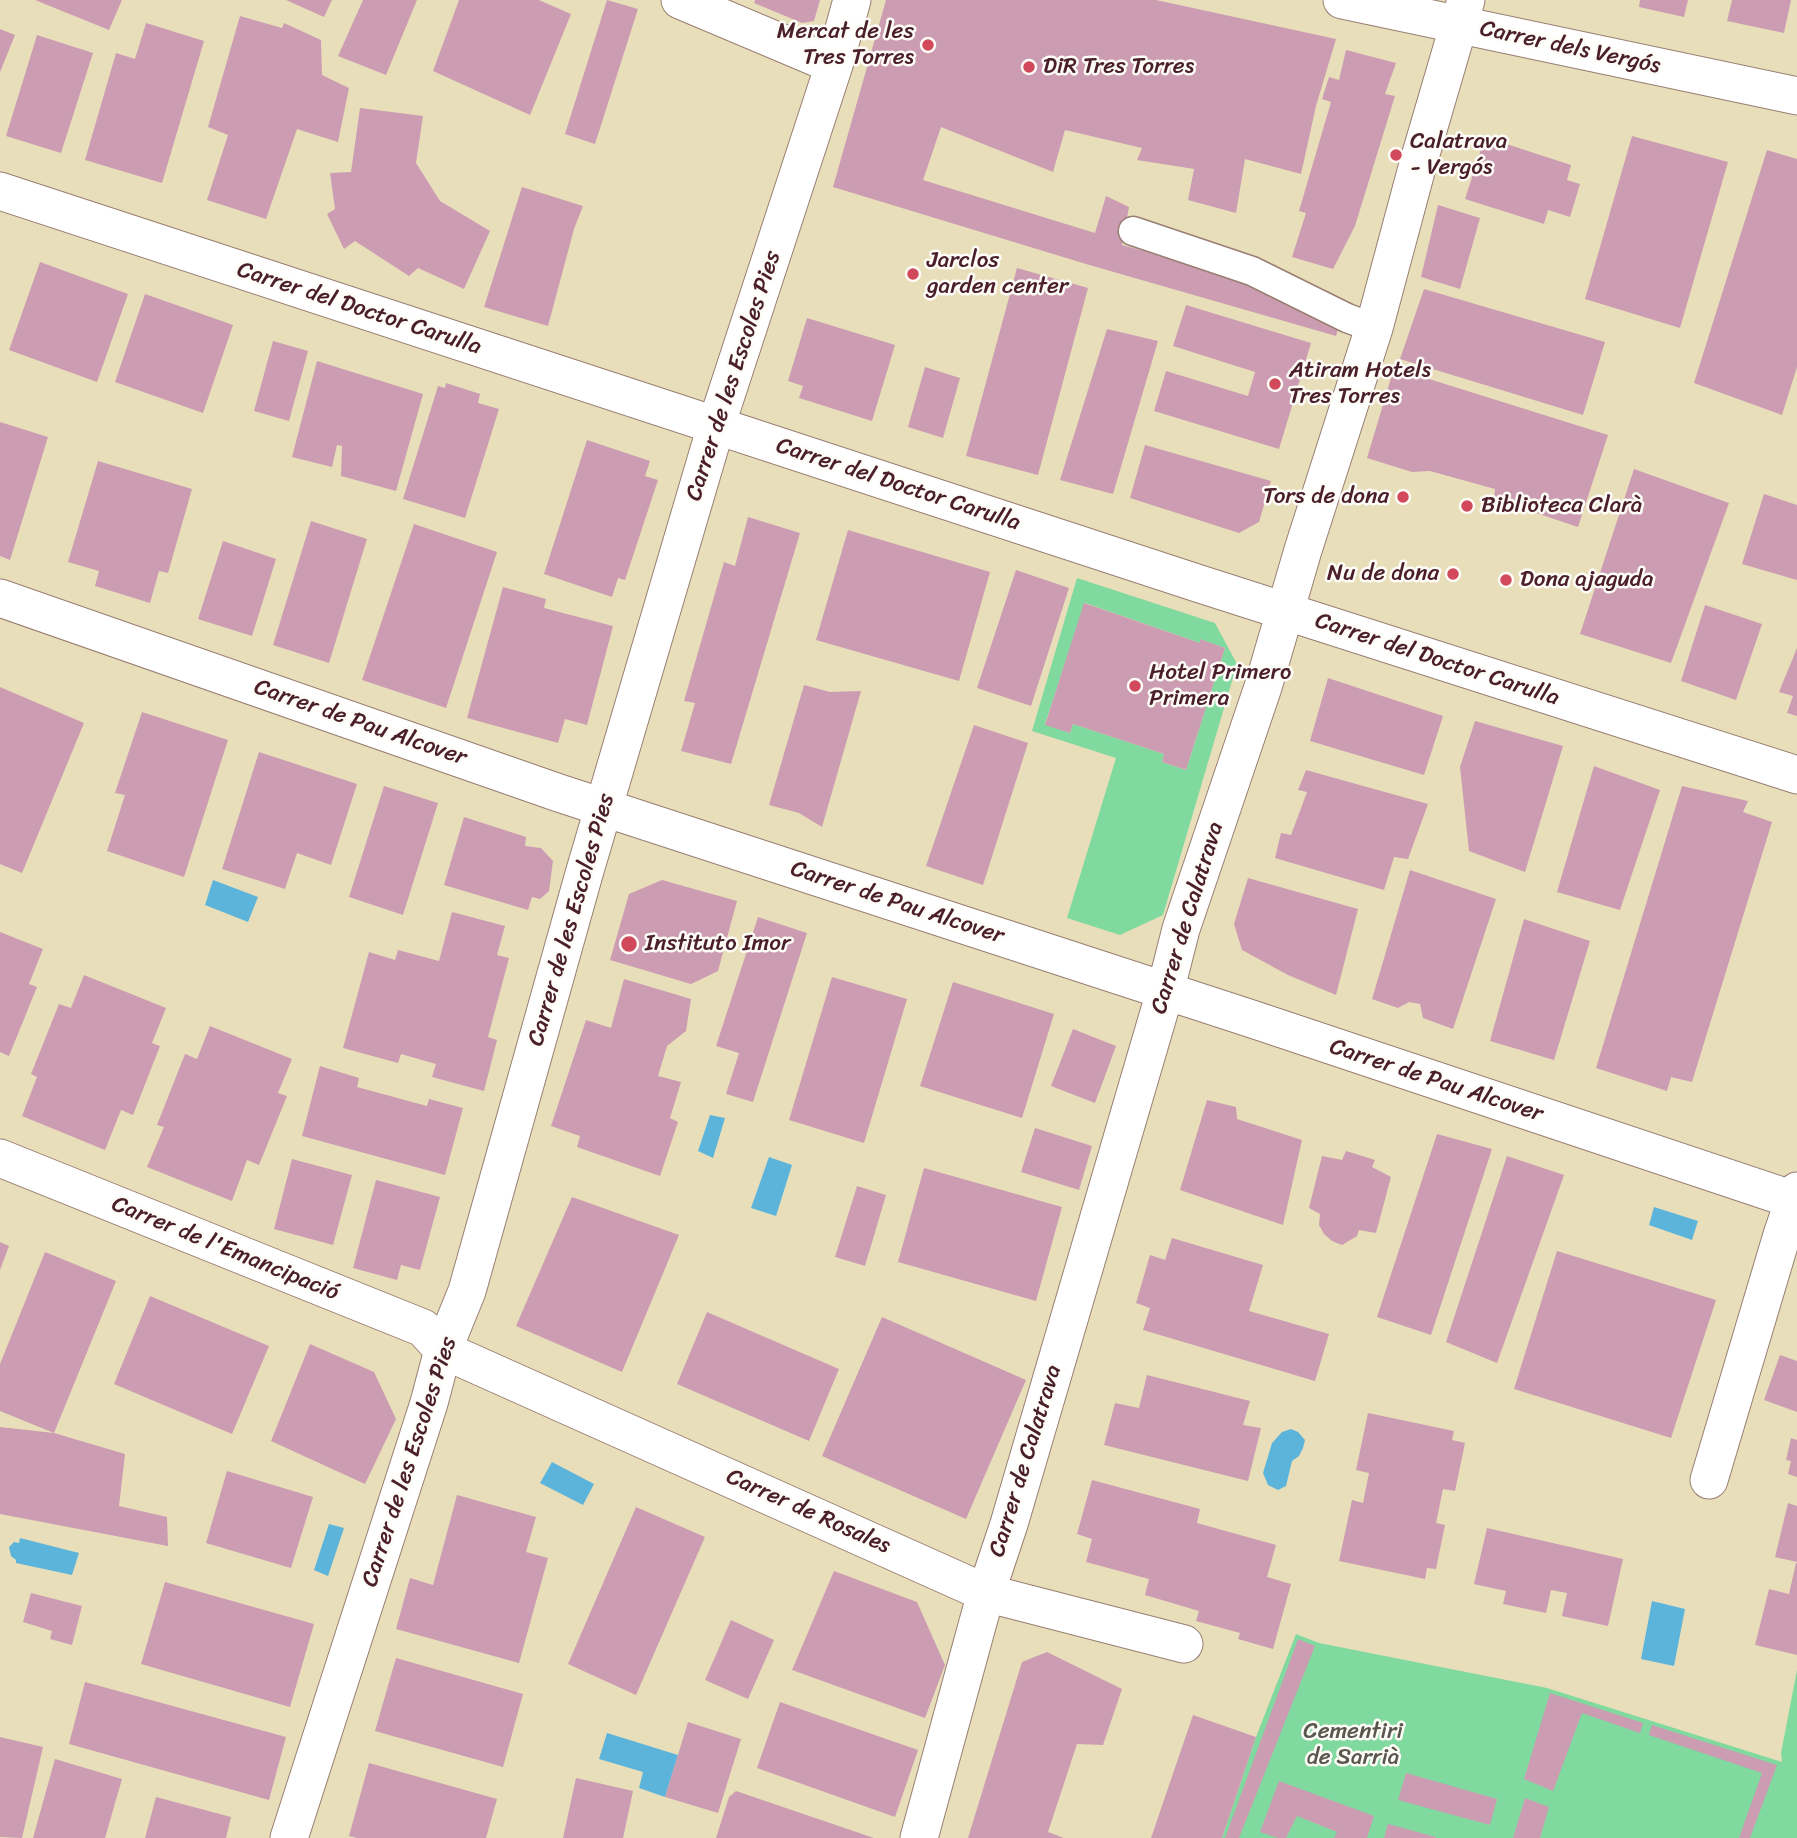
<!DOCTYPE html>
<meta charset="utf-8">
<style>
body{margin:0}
canvas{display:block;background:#e8deba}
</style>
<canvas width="1797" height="1838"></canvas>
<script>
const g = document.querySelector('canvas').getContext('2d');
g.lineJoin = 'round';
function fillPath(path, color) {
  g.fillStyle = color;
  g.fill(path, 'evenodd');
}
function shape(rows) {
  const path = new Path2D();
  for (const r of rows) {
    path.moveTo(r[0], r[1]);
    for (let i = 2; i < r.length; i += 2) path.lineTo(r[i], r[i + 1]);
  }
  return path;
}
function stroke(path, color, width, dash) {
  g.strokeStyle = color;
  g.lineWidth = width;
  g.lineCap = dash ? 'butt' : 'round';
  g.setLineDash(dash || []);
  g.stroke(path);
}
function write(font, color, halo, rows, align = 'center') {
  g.font = font + ' Sriracha,sans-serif';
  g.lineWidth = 5;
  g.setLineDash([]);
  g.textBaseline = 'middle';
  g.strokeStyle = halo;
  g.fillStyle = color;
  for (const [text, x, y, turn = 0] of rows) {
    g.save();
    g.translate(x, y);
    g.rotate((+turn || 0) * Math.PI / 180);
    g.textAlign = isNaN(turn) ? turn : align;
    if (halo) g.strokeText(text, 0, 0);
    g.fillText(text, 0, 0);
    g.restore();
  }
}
fillPath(shape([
 [1077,578,1215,623,1237,664,1163,915,1120,935,1067,918,1116,758,1032,731],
 [1085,603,1200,643,1201,640,1225,648,1186,770,1162,762,1164,754,1073,724,1070,733,1045,724],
 [1296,1634,1319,1643,1547,1688,1782,1762,1781,1753,1797,1670,1797,1838,1222,1838,1256,1737]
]), '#80d99e');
fillPath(shape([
 [213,880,258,897,248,922,205,905],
 [710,1115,725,1118,713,1158,698,1151],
 [769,1157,792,1165,776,1216,751,1208],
 [1654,1207,1698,1221,1692,1240,1649,1225],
 [1291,1429,1298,1432,1305,1440,1303,1448,1299,1456,1292,1461,1286,1486,1278,1490,1268,1485,1263,1473,1272,1443,1282,1432],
 [552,1462,594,1484,583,1505,540,1483],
 [329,1524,344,1528,328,1576,314,1570],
 [20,1538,79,1553,72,1575,16,1563,16,1560,11,1556,9,1547,14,1542,19,1543],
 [1652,1601,1685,1609,1674,1666,1641,1659],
 [607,1733,678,1755,665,1797,639,1788,643,1772,599,1759]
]), '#5db4da');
fillPath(shape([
 [35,0,122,0,109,30],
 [286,0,332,0,324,17],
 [363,0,417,0,386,75,338,56],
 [459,0,539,0,571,14,530,115,433,71],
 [607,0,638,9,595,144,565,134],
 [755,0,820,0,814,21,802,23,754,3],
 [886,0,1156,0,1336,39,1316,106,1301,174,1245,159,1236,213,1188,200,1194,169,1137,160,1142,148,1065,130,1053,172,941,127,923,180,1095,233,1106,196,1129,207,1122,245,1256,281,1340,322,1336,336,1086,264,833,187],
 [1640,0,1688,0,1684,17,1639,7],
 [1732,0,1791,0,1784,33,1727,21],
 [240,16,282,28,284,23,321,40,322,75,349,88,338,142,297,129,266,219,207,200,228,135,208,127],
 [146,23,204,41,162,183,85,160,116,53,135,59],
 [0,29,15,35,0,72],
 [37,35,93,53,61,153,6,136],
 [1346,50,1396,63,1385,94,1395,96,1355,226,1333,269,1292,257,1306,213,1299,211,1331,102,1322,99,1329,77,1339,80],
 [360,108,423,116,416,163,440,201,490,231,464,289,418,268,409,276,355,241,344,249,327,214,335,209,330,173,351,172],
 [1632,136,1728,162,1680,328,1585,299],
 [1485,137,1571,165,1567,180,1580,184,1570,217,1548,210,1544,224,1465,199],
 [1767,150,1797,159,1797,367,1782,415,1694,383],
 [522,187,583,206,574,229,548,326,484,307],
 [1438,205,1480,218,1460,289,1421,277],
 [40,262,128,294,97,382,9,350],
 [1017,268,1088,288,1038,475,966,456],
 [1424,289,1605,342,1583,415,1400,359],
 [145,294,233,325,203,413,115,382],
 [1186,305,1311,343,1279,449,1154,411,1166,371,1248,396,1255,372,1173,346],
 [807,318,895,345,872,421,799,398,803,386,788,381],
 [1107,329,1158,341,1113,494,1060,480],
 [273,341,308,351,289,421,254,411],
 [317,361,423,394,396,491,341,476,342,446,337,445,332,467,292,457],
 [925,367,960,378,943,438,908,427],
 [1394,368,1608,435,1578,527,1494,499,1495,489,1430,471,1412,472,1367,458],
 [446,383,480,394,478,403,499,409,465,518,403,499,438,386,445,388],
 [0,422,48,437,10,560,0,556],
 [587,440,650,461,645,476,658,480,625,580,618,578,612,597,544,574],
 [1145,445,1271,481,1259,522,1239,533,1130,498],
 [98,461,192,489,168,573,159,571,150,603,95,586,99,571,68,562],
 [1634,469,1729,503,1671,663,1580,634],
 [1764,494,1797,505,1797,580,1742,564],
 [748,517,800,533,731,764,681,751,695,703,684,701,724,562,735,566],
 [311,521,367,539,329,663,273,645],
 [414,524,497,552,446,708,362,680],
 [848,530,990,572,959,681,816,640],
 [223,541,276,559,252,636,198,619],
 [1016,570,1069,588,1031,706,977,688],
 [503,587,546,599,544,608,613,626,587,725,565,719,558,743,467,718],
 [1084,603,1200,643,1200,639,1225,648,1186,770,1162,762,1164,754,1073,724,1070,733,1045,725],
 [1705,605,1762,624,1736,700,1681,681],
 [1797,648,1797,716,1787,713,1793,696,1779,692],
 [1328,678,1443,716,1424,775,1310,741],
 [804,685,830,692,861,691,822,827,799,813,769,805],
 [0,687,84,723,22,873,0,864],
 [142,712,228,740,184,877,107,851,125,795,115,793],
 [1475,721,1563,746,1525,872,1469,851,1460,767],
 [974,725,1028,743,983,885,926,866],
 [259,752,357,784,331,865,297,853,285,889,222,869],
 [1594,766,1660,790,1620,910,1557,892],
 [1306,770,1428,804,1408,859,1394,857,1384,890,1275,858,1281,833,1291,835,1307,792,1298,790],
 [384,786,438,803,403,915,349,897],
 [1682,786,1748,801,1743,812,1772,822,1692,1082,1671,1077,1667,1091,1596,1068],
 [464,817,526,837,525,846,541,848,553,861,549,891,540,899,532,897,528,910,444,885],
 [1410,870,1496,899,1453,1029,1423,1018,1420,1004,1409,1002,1398,1008,1372,999],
 [1248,878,1358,909,1336,995,1288,975,1242,950,1234,924],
 [662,880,737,901,718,971,691,984,610,960,629,894],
 [452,912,505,926,497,955,509,958,488,1037,497,1040,484,1091,432,1077,436,1064,401,1054,398,1063,343,1048,369,952,395,960,398,950,439,961],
 [758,917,807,933,753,1102,726,1094,739,1053,716,1046],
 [1524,919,1590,941,1554,1060,1490,1041],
 [0,932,43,949,29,984,37,987,9,1056,0,1052],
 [84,975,166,1008,152,1043,160,1046,133,1115,121,1110,105,1150,22,1116,37,1077,31,1074,59,1004,71,1008],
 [832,977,907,999,864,1143,789,1120],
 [624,979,691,999,686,1031,667,1046,658,1076,681,1082,670,1118,678,1122,660,1176,577,1147,580,1136,551,1126,586,1020,611,1028],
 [953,982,1054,1014,1022,1118,920,1086],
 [210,1026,292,1059,278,1093,287,1096,259,1165,247,1160,232,1201,147,1167,164,1127,157,1125,185,1054,197,1059],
 [1073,1029,1116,1046,1095,1103,1051,1086],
 [320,1066,359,1078,357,1087,427,1106,429,1099,463,1108,445,1175,302,1136],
 [1207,1100,1236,1107,1237,1119,1302,1140,1283,1225,1180,1190],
 [1035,1128,1092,1146,1079,1190,1021,1172],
 [1437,1134,1492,1149,1431,1335,1377,1317],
 [1346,1151,1375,1160,1372,1167,1391,1177,1376,1233,1359,1230,1357,1236,1342,1245,1332,1241,1324,1234,1319,1225,1320,1214,1309,1208,1322,1156,1342,1160],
 [1507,1156,1564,1175,1497,1363,1446,1342],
 [292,1159,352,1175,333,1245,274,1229],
 [924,1168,1062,1207,1036,1301,898,1262],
 [376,1180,440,1197,420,1270,401,1265,397,1280,353,1268],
 [857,1186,886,1195,865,1266,835,1257],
 [572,1197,679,1235,622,1372,516,1326],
 [1172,1238,1263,1265,1249,1311,1329,1334,1315,1381,1143,1330,1150,1308,1136,1303,1150,1255,1165,1260],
 [0,1242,9,1246,0,1270],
 [1557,1251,1716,1300,1671,1438,1514,1389],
 [45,1252,116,1281,54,1433,125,1454,119,1506,167,1517,168,1546,0,1514,0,1427,54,1433,0,1411,0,1364],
 [150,1296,269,1346,232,1434,114,1384],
 [707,1312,839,1369,809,1441,677,1384],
 [882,1317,1026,1380,966,1519,822,1456],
 [310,1344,374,1372,396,1419,365,1484,271,1441],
 [1780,1355,1797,1361,1797,1412,1764,1400],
 [1147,1375,1250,1401,1243,1425,1261,1428,1248,1481,1104,1445,1115,1403,1139,1408],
 [1368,1413,1454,1431,1452,1440,1465,1443,1455,1491,1443,1489,1436,1523,1445,1525,1436,1569,1427,1568,1425,1579,1339,1561,1352,1500,1363,1503,1369,1473,1356,1470],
 [1791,1438,1797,1440,1797,1477,1788,1474,1791,1461,1786,1460],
 [227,1471,313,1497,291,1568,206,1543],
 [1092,1480,1200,1509,1197,1523,1276,1545,1267,1577,1291,1584,1273,1649,1238,1639,1240,1633,1196,1621,1199,1611,1145,1595,1149,1579,1086,1562,1092,1539,1077,1534],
 [457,1495,536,1517,526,1552,548,1558,519,1663,396,1629,410,1578,433,1585],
 [1788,1503,1797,1506,1797,1562,1775,1557],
 [636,1507,705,1537,636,1695,568,1664],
 [1487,1528,1623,1559,1608,1626,1562,1616,1567,1593,1551,1590,1546,1613,1503,1604,1506,1591,1474,1584],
 [1796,1563,1797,1563,1797,1655,1755,1645,1769,1589,1789,1594],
 [834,1571,917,1602,945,1665,925,1718,792,1670],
 [165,1582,314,1624,290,1707,141,1664],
 [31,1593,82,1606,72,1645,50,1639,52,1631,23,1622],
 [731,1620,774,1640,748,1699,705,1680],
 [1298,1639,1315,1646,1239,1838,1225,1838],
 [1047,1652,1122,1689,1103,1745,1077,1744,1048,1832,1064,1838,968,1838,1022,1662],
 [396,1658,523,1694,503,1767,375,1731],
 [85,1682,286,1737,269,1800,69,1744],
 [1550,1693,1643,1723,1640,1733,1582,1713,1553,1791,1524,1779],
 [780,1702,918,1750,895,1817,757,1768],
 [1193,1715,1256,1737,1222,1838,1151,1838],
 [688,1722,741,1739,718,1813,665,1797],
 [1652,1725,1777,1765,1750,1838,1739,1838,1762,1773,1649,1735],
 [0,1737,43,1747,22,1838,0,1837],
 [55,1759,122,1779,105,1838,33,1838],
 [369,1763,497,1799,486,1838,357,1838,349,1836],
 [1406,1773,1497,1799,1490,1825,1398,1800],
 [576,1778,633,1791,623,1838,563,1838],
 [1279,1781,1374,1816,1367,1838,1334,1838,1337,1832,1297,1816,1286,1838,1278,1838,1260,1832],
 [736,1791,874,1838,716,1838,729,1797],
 [156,1797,231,1817,226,1838,145,1838],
 [1525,1798,1549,1807,1540,1838,1513,1838],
 [1388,1824,1436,1837,1435,1838,1384,1838]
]), '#cc9db2');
const pedestrian = shape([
 [1133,231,1252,271,1347,318,1374,328]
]);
const minor = shape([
 [680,0,834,65],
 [1342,0,1797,96],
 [0,191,1200,584,1797,775],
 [0,598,559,793,1255,1020,1797,1201],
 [0,1158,423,1328,443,1350,986,1593,1184,1644],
 [1709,1480,1782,1235,1797,1191],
 [289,1838,429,1403,443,1350,467,1291,584,874,716,426,834,65,852,0],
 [919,1838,986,1593,1009,1524,1165,992,1181,929,1263,687,1303,550,1374,328,1418,164,1466,0]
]);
stroke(pedestrian, '#997e72', 31);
stroke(minor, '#997e72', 39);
stroke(pedestrian, '#fff', 28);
stroke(minor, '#fff', 37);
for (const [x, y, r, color] of [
 [928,45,7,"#d1495b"],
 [1029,67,7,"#d1495b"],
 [1396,155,7,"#d1495b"],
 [913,274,7,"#d1495b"],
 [1275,384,7,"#d1495b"],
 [1403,497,7,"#d1495b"],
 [1467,506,7,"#d1495b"],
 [1453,574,7,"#d1495b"],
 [1506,580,7,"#d1495b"],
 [1135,686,7,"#d1495b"],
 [629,944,9,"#d1495b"]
]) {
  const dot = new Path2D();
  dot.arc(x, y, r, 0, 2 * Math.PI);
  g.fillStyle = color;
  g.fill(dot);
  stroke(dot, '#fdfcf7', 2.5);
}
write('23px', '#4a1f2b', '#fdfcf7', [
 ["Mercat de les",914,32,"right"],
 ["Tres Torres",914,58,"right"],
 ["DiR Tres Torres",1043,67],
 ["Calatrava",1410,142],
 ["- Vergós",1410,168],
 ["Jarclos",927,261],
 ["garden center",927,287],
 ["Atiram Hotels",1289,371],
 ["Tres Torres",1289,397],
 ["Tors de dona",1389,497,"right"],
 ["Biblioteca Clarà",1481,506],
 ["Nu de dona",1439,574,"right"],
 ["Dona ajaguda",1520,580],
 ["Hotel Primero",1149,673],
 ["Primera",1149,699],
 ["Instituto Imor",645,944]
], 'left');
write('23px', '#4a1f2b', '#fdfcf7', [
 ["Carrer dels Vergós",1570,48,12],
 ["Carrer del Doctor Carulla",359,309,18],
 ["Carrer de les Escoles Pies",734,376,-72],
 ["Carrer del Doctor Carulla",898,485,18],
 ["Carrer del Doctor Carulla",1437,660,18],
 ["Carrer de Pau Alcover",360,723,19],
 ["Carrer de Pau Alcover",897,903,18],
 ["Carrer de Calatrava",1188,918,-73],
 ["Carrer de les Escoles Pies",572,920,-74],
 ["Carrer de Pau Alcover",1436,1081,18],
 ["Carrer de l'Emancipació",225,1249,22],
 ["Carrer de Calatrava",1026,1461,-73],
 ["Carrer de les Escoles Pies",410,1462,-72],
 ["Carrer de Rosales",808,1512,24]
]);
write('23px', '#5a574e', '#fdfcf7', [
 ["Cementiri",1353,1732],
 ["de Sarrià",1353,1758]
]);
</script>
